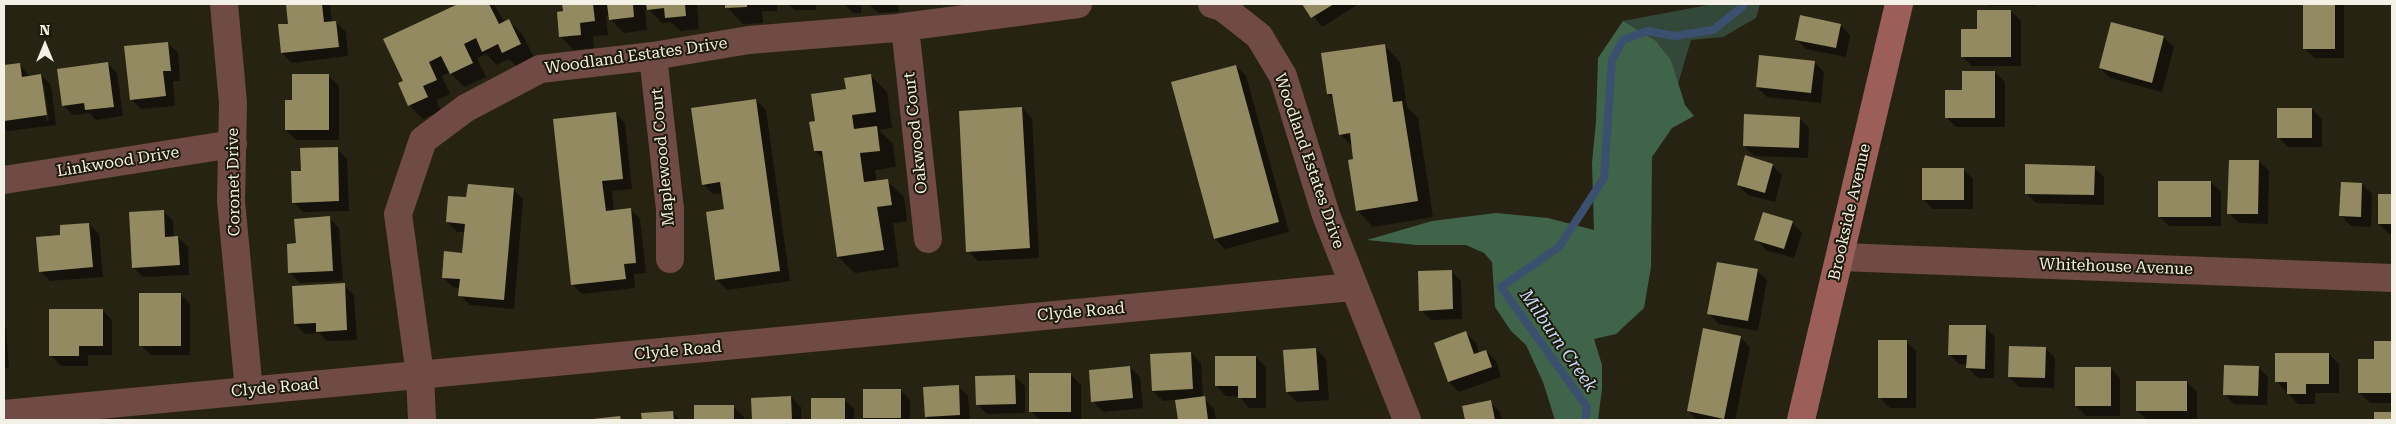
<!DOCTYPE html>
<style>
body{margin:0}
#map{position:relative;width:2396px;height:424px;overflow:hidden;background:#272313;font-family:"Roboto Serif",serif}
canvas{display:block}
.frame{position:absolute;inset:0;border:5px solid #f3f0e6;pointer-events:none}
.north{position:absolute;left:20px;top:20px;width:50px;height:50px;-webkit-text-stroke:4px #1d1a0a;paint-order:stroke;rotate:0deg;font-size:14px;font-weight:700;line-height:20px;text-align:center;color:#f3f0e6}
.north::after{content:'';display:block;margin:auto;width:18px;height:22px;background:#f3f0e6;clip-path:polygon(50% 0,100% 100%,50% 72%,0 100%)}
</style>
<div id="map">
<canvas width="2396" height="424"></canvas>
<div class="frame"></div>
<div class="north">N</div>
</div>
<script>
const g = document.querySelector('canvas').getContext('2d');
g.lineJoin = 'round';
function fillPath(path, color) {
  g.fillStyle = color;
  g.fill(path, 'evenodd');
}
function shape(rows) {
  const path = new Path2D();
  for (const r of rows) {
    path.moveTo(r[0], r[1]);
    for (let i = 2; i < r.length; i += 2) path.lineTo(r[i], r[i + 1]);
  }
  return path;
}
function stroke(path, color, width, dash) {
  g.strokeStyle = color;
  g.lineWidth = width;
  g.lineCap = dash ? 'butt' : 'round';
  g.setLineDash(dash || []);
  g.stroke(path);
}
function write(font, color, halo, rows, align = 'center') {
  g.font = font + ' "Roboto Serif",serif';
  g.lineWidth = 4;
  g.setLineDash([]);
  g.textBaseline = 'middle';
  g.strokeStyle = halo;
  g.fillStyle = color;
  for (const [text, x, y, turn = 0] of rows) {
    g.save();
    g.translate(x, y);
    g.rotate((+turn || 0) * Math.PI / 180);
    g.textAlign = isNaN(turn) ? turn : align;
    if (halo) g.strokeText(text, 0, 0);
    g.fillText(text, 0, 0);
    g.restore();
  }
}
fillPath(shape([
 [1713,4,1760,4,1756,18,1723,37,1691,40,1678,84,1671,60,1656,41,1623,21]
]), '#344839');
fillPath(shape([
 [1623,21,1656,41,1671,60,1685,105,1694,116,1672,128,1652,157,1651,267,1644,308,1616,334,1594,339,1602,365,1602,389,1598,420,1555,420,1543,382,1526,345,1511,331,1495,307,1492,262,1484,253,1466,245,1417,245,1367,240,1432,221,1496,213,1548,218,1594,230,1592,163,1596,121,1598,58]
]), '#40644a');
fillPath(shape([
 [287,4,328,4,330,6,332,22,336,22,346,32,348,56,292,63,282,53,279,26,289,25],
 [461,4,494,4,505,23,509,21,523,35,534,58,517,67,509,59,497,65,486,54,477,58,486,77,464,87,450,72,442,76,450,94,436,100,441,111,423,119,410,106,399,84,405,82,385,40],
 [563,4,697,4,699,29,680,31,671,22,662,23,648,9,645,10,647,30,624,33,610,19,610,15,606,16,608,35,593,36,594,48,574,50,560,36],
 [726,4,777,4,777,11,762,11,763,23,743,24,727,7],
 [788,4,816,4,816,10,794,10],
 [844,4,861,4,861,13,853,13],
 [869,4,898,4,899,12,878,13],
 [1304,4,1359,4,1322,27],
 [1986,4,2036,4,2036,6,1988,6],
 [2304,4,2344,4,2344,58,2314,58,2304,48],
 [2011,11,2021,21,2021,66,1972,66,1962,56,1978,31],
 [2112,23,2164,37,2174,47,2162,92,2110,78,2100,68],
 [1840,25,1850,35,1846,57,1806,49,1796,39],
 [168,43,178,53,180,81,173,81,175,106,141,109,131,99],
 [1384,45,1400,62,1407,107,1418,118,1433,217,1373,227,1357,210,1353,147,1340,134,1335,101,1328,94],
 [1814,62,1824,72,1821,103,1767,97,1757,87],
 [107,63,117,73,123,116,96,120,90,113,73,115,63,105],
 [19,64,30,77,41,75,51,85,56,125,8,131,4,127,4,67],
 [42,85,44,85,49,121,47,121],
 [1236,66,1246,76,1289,232,1225,249,1215,239,1173,83],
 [1995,72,2005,82,2005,127,1956,127,1946,117,1963,92],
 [870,75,887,92,892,128,879,130,893,144,896,167,875,170,877,182,887,181,904,197,907,221,893,223,899,267,855,273,838,257,824,160,815,151,816,123,848,90],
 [329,76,339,86,339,140,296,140,286,130],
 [756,100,766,110,790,281,727,290,717,280,707,213,725,210,723,193,713,194,703,184],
 [1022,108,1032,118,1039,258,978,261,968,251],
 [2312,109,2322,119,2322,147,2288,147,2278,137],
 [615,113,625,123,632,189,612,191,614,211,630,209,640,219,646,273,634,274,635,288,582,294,572,284],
 [1799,118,1809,128,1808,158,1754,156,1744,146],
 [337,149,347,159,349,211,303,212,293,202,302,172],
 [2259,161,2269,171,2268,224,2239,223,2229,213],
 [1772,165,1782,175,1775,202,1748,195,1738,185],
 [2094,167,2104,177,2104,205,2036,203,2026,193],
 [1963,169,1973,179,1973,209,1933,209,1923,199],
 [2211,182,2221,192,2221,226,2169,226,2159,216],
 [2362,184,2372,194,2371,227,2351,226,2341,216],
 [513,189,523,199,514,309,470,305,460,295,460,288,453,287,443,277,463,254,465,232,457,232,447,222,468,199],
 [2379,195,2392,195,2392,234,2389,234,2379,224],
 [163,211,173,221,174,237,178,237,188,247,189,275,143,277,133,267],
 [329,218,339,228,343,281,300,283,290,273,297,244],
 [1792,223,1802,233,1794,258,1766,250,1756,239],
 [89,224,99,234,103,277,50,281,40,271,62,236],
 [1757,270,1767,280,1758,331,1719,324,1709,314],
 [1451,271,1461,281,1462,319,1431,320,1421,310],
 [344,285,354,295,357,340,327,341,319,333,305,334,295,324],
 [180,294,190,304,190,355,151,355,141,345],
 [102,310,112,320,112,355,88,355,88,366,61,366,51,356],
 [4,325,6,328,9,368,4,368],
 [1985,327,1995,337,1994,378,1978,378,1968,368,1968,365,1959,364,1949,354],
 [1466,333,1476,343,1479,353,1486,351,1496,361,1501,377,1459,392,1449,382,1436,343],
 [1740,337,1750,347,1735,420,1697,420,1688,411],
 [1906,341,1916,351,1916,408,1890,408,1880,398],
 [2375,342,2392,342,2392,403,2370,403,2360,393,2375,360],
 [2045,348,2055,358,2054,388,2019,387,2009,377],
 [1316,349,1326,359,1329,400,1297,402,1287,392],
 [1191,353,1201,363,1203,398,1214,408,1216,420,1179,420,1177,400,1163,401,1153,391],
 [2329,354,2339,364,2339,393,2315,393,2315,404,2298,404,2276,381],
 [1256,357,1266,367,1266,408,1249,408,1239,396,1226,396,1216,386],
 [1130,367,1140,377,1143,408,1103,412,1093,401],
 [2258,367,2268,377,2267,405,2234,404,2224,394],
 [2110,368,2120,378,2120,416,2086,416,2076,406],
 [1071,375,1081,385,1081,420,1039,420,1031,411],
 [1014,376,1025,386,1025,413,987,414,977,404],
 [2187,382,2197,392,2197,420,2147,420,2137,411],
 [958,386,968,396,970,420,930,420,926,416],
 [900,390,910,400,910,420,867,420,864,418],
 [791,397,801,407,801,420,753,420,752,399],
 [812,399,844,399,854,409,854,420,812,420],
 [1490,402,1500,412,1502,420,1466,420,1464,407],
 [695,407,734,407,744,417,744,420,695,420],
 [672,412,680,420,643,420,643,415]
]), '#0007');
stroke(shape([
 [1585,420,1587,407,1501,287,1559,247,1604,178,1612,60,1623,40,1648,31,1674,36,1713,30,1742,7,1743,4]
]), '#3b4f6f', 8);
fillPath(shape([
 [286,4,322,4,324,22,336,21,339,47,281,53,278,24,288,24],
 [458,4,489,4,499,24,509,19,521,44,502,53,498,44,482,52,476,38,464,44,473,63,450,74,441,56,429,62,437,80,423,86,428,97,408,106,398,83,403,81,383,39],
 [562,4,593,4,595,21,580,23,581,35,559,37,557,12,563,11],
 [607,4,633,4,634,17,609,20],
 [646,4,685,4,686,16,665,18,664,8,647,10],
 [725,4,747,4,747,7,725,8],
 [1302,4,1334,4,1311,18],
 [2303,4,2335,4,2335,49,2303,49],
 [1977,10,2011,10,2011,57,1961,57,1961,29,1977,29],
 [1800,15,1841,24,1836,48,1795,40],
 [2111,22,2164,36,2152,83,2099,68],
 [168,42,171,71,163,71,166,96,130,100,124,46],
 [1385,44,1393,102,1402,101,1418,201,1356,211,1348,160,1353,159,1350,133,1339,135,1332,94,1327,94,1321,53],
 [1759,55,1815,61,1811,93,1756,87],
 [108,62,114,107,85,110,84,103,62,106,57,69],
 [20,63,22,77,41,74,47,115,4,121,4,65],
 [1236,65,1279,222,1214,239,1171,82],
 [1962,71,1995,71,1995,118,1945,118,1945,90,1962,90],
 [292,74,329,74,329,130,285,130,285,100,292,100],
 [871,74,876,112,852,115,854,129,877,126,880,151,860,153,864,182,888,179,892,205,877,207,884,250,837,257,822,151,814,151,809,122,815,121,811,94,846,89,844,78],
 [756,99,780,271,715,280,706,212,724,209,720,182,702,185,691,108],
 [1022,107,1030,248,966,252,959,111],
 [2277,108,2312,108,2312,138,2277,138],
 [616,112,623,179,602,181,606,211,631,208,636,263,624,264,626,279,571,285,553,119],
 [1744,114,1800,117,1799,148,1743,146],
 [338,147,339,201,292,203,291,171,301,171,300,148],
 [1745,155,1773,164,1765,193,1737,185],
 [2229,160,2259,160,2258,214,2227,214],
 [2025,164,2095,166,2094,195,2025,194],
 [1922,168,1964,168,1964,200,1922,200],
 [2158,181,2211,181,2211,217,2158,217],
 [2341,182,2362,183,2361,217,2339,216],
 [468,184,514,188,504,300,458,296,460,279,442,278,444,251,462,253,465,224,446,222,448,196,466,197],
 [2378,194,2392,194,2392,224,2378,224],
 [164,210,165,237,178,236,180,265,132,268,129,212],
 [1763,212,1793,221,1784,249,1754,240],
 [330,216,333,271,288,273,287,244,296,243,294,219],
 [89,223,93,267,39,272,36,237,60,235,60,225],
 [1717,262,1758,269,1748,321,1707,314],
 [1452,270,1453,309,1419,311,1418,271],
 [345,283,347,330,316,332,316,323,294,324,292,286],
 [139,293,181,293,181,346,139,346],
 [49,309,103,309,103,346,79,346,79,356,49,356],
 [1949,325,1986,325,1985,369,1966,368,1967,355,1948,355],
 [1703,328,1741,336,1724,419,1687,411],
 [1466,331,1474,354,1486,350,1492,367,1448,382,1434,343],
 [1878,340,1907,340,1907,398,1878,398],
 [2374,341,2392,341,2392,393,2358,393,2358,359,2374,359],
 [2009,346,2046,347,2045,378,2008,377],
 [1316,348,1319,390,1286,392,1283,350],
 [1191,352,1193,389,1152,391,1150,354],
 [2275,353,2329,353,2329,384,2306,384,2306,394,2287,394,2287,382,2275,382],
 [1215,356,1256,356,1256,398,1238,398,1238,386,1215,386],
 [2224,365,2259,366,2258,396,2223,395],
 [1130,366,1133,398,1091,402,1089,370],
 [2075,367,2111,367,2111,406,2075,406],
 [1029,373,1071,373,1071,412,1029,412],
 [1015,375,1016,404,976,405,975,376],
 [2136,381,2187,381,2187,411,2136,411],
 [959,385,960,415,925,417,923,387],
 [863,389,901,389,901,418,863,418],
 [791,396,792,420,752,420,751,398],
 [1205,396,1208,420,1178,420,1175,400],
 [811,398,845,398,845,420,811,420],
 [1491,400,1495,420,1465,420,1462,406],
 [694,405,734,405,734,420,694,420],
 [673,411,674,420,642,420,641,413],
 [2374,412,2392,412,2392,420,2374,420],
 [620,416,621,420,593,420,593,419]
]), '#948a61');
stroke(shape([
 [224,4,233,103,231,201,249,391],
 [1212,4,1222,7,1259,36,1283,76,1326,215,1407,420],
 [905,27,928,239],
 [653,56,670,209,670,259],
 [4,180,233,144],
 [1840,257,2392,278],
 [4,414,1352,287],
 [422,420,420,375,398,214,423,140,466,108,540,69,653,56,749,40,896,28,1078,4]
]), '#704a45', 28);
stroke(shape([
 [1801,420,1899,4]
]), '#9b5e58', 28);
write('16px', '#f3f0e6', '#1d1a0a', [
 ["Woodland Estates Drive",636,56,-8],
 ["Oakwood Court",916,133,-96],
 ["Maplewood Court",663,157,-95],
 ["Woodland Estates Drive",1309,161,71],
 ["Linkwood Drive",118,162,-9],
 ["Coronet Drive",234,182,-91],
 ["Brookside Avenue",1850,212,-77],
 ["Whitehouse Avenue",2116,267,2],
 ["Clyde Road",1081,312,-5],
 ["Clyde Road",678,351,-5],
 ["Clyde Road",275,388,-5]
]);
write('italic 18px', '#c6dcfe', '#1d1a0a', [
 ["Milburn Creek",1558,341,55]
]);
</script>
